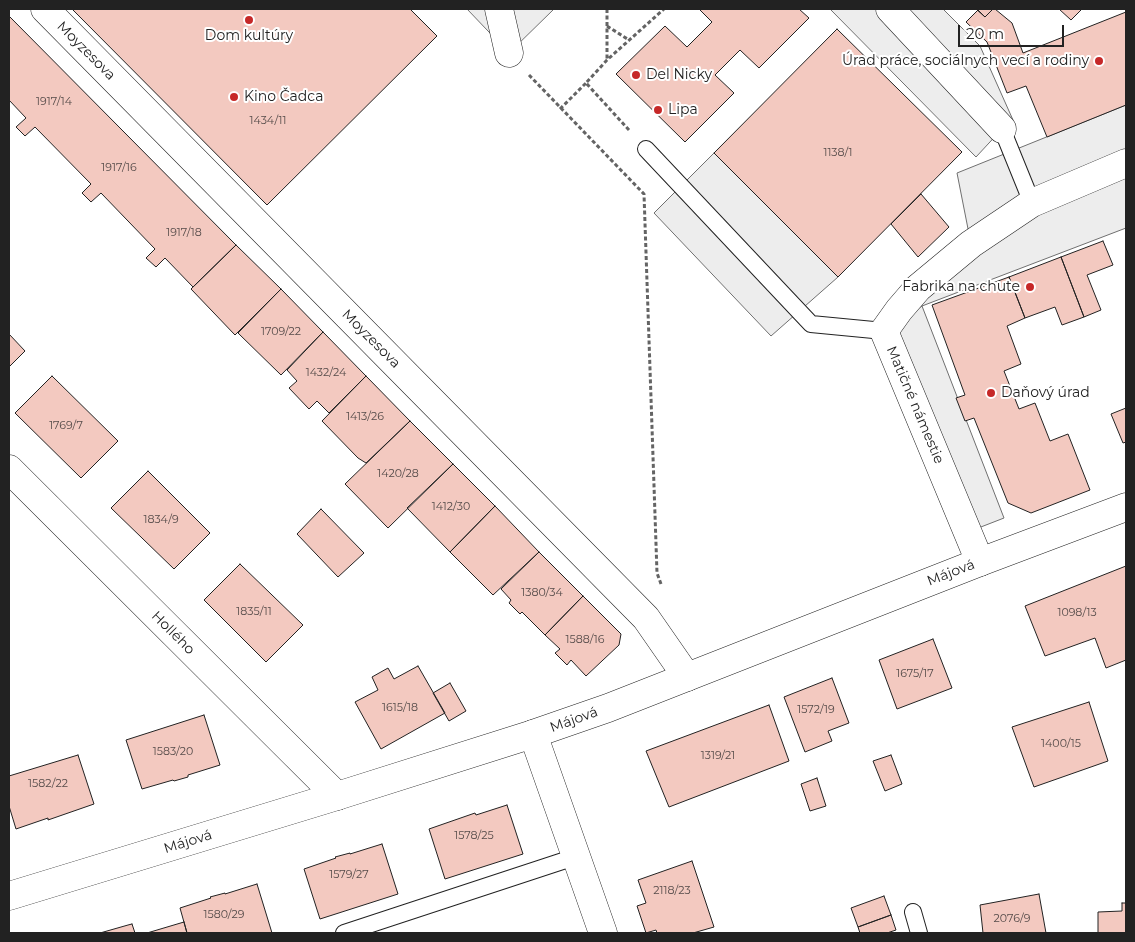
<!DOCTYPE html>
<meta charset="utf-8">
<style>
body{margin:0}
#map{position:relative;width:1135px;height:942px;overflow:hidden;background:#fff;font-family:Montserrat,sans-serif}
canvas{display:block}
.frame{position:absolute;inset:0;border:10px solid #222;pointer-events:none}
.scale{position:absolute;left:958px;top:25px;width:106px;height:22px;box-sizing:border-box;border:2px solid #222;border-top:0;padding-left:6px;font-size:15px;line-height:18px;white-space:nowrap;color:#222;-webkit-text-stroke:4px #fff;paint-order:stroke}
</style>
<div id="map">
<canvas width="1135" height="942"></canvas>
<div class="frame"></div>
<div class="scale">20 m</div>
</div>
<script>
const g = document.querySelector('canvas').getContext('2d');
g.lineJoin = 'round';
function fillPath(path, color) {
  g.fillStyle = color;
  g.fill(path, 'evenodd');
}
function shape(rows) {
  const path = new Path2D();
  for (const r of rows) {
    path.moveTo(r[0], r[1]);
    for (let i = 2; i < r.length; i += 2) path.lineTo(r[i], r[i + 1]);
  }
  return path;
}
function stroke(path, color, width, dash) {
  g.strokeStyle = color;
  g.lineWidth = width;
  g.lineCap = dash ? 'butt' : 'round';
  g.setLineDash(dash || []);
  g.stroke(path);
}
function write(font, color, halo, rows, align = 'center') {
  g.font = font + ' Montserrat,sans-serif';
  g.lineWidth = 4;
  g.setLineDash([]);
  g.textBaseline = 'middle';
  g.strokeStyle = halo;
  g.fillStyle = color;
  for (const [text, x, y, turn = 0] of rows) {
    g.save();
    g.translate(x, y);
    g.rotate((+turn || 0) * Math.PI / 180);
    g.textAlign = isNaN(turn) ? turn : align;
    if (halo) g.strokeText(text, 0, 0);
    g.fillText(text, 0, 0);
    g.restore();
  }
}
const parking = shape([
 [467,9,554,9,509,53,467,9],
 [830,9,943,9,980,46,1013,120,1002,129,976,157,830,9],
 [1126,105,1126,228,922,306,1004,518,968,532,884,331,922,306,918,288,971,244,957,173,1126,105],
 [714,153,838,277,771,336,654,213,714,153]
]);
fillPath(parking, '#ededed');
stroke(parking, '#6f6f6f', 1);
const building = shape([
 [72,9,410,9,437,36,267,205,72,9],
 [699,9,799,9,809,18,759,68,740,50,715,75,734,93,685,142,616,74,665,26,687,47,712,22,699,9],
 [976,9,993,9,985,17,976,9],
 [993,9,995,9,1012,23,1023,53,1126,12,1126,105,1047,137,1026,86,1007,93,987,42,966,22,978,10,985,17,993,9],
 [1059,9,1082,9,1071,20,1059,9],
 [9,16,236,245,193,287,165,258,156,267,146,258,155,249,101,193,91,202,82,193,91,184,35,127,25,136,16,127,26,118,9,100,9,16],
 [837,29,962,152,838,277,714,153,837,29],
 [921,194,949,227,918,257,891,224,921,194],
 [1103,241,1113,265,1087,275,1101,310,1084,317,1061,257,1103,241],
 [236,245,281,289,235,335,191,289,236,245],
 [1061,257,1084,317,1062,325,1055,307,1025,318,1009,277,1061,257],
 [1009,277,1025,318,1007,326,1021,364,1004,371,1019,409,1035,403,1050,441,1068,434,1090,490,1031,513,1008,503,974,418,965,421,956,398,965,395,932,305,1009,277],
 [281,289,323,332,281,375,238,333,281,289],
 [323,332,366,376,329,413,317,401,309,409,289,388,297,381,287,370,323,332],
 [9,334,25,351,9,367,9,334],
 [52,376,118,441,81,478,15,413,52,376],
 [366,376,410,421,366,463,358,458,322,421,366,376],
 [1126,408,1126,442,1123,443,1111,414,1126,408],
 [410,421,453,464,388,528,345,484,410,421],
 [453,464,495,506,450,552,407,508,453,464],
 [148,471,210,533,174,569,111,508,148,471],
 [495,506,539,552,493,595,450,552,495,506],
 [321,509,364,553,338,577,297,534,321,509],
 [539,552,583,596,545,635,522,612,520,614,509,603,511,600,501,589,539,552],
 [240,564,303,625,266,662,204,600,240,564],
 [1126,566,1126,660,1106,668,1095,638,1045,656,1025,606,1126,566],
 [583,596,621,634,619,645,586,676,571,660,567,665,555,653,560,649,545,635,583,596],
 [933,639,952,688,897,709,879,660,933,639],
 [418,666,445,713,381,749,355,702,378,690,372,677,388,668,394,679,418,666],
 [832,678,849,723,828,731,832,741,805,752,784,697,832,678],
 [450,683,466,711,449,721,433,693,450,683],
 [1089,702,1108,761,1034,787,1012,727,1089,702],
 [769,705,789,761,669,807,646,751,769,705],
 [204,715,220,765,188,775,188,777,174,781,173,780,142,789,126,740,204,715],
 [78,755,94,804,48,820,48,818,16,829,9,806,9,776,78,755],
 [891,755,902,784,885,791,873,761,891,755],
 [817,778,826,806,810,811,801,784,817,778],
 [507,805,523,854,445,879,429,829,475,813,476,815,507,805],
 [382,844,398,894,320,919,304,869,336,858,335,857,350,853,350,854,382,844],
 [692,861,714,927,693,933,657,933,656,930,646,933,637,906,646,903,638,880,692,861],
 [257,884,272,933,187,933,180,908,211,898,210,897,225,893,225,894,257,884],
 [1039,894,1046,933,983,933,980,905,1039,894],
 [884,896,891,915,858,927,851,908,884,896],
 [1122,903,1126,903,1126,933,1098,933,1098,912,1122,911,1122,903],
 [891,915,896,930,887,933,860,933,858,927,891,915],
 [184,922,187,933,147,933,184,922],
 [132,924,135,933,100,933,128,925,132,924]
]);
fillPath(building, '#f3c9c0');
stroke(building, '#222', 1);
const lane = shape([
 [1002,129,1032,203],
 [646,149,811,324,884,331],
 [913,912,919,933],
 [344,933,575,857]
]);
const street = shape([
 [45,9,646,618,687,677],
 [499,9,509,53],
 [890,9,1002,129],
 [9,469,337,796],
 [980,562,884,331,899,310,918,288,971,244,1032,203,1126,163],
 [533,734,603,933]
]);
const secondary = shape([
 [9,896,337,796,533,734,608,708,980,562,1126,507]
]);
stroke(lane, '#222', 18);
stroke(street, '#222', 29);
stroke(secondary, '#222', 29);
stroke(shape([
 [607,9,607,60],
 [607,26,629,40],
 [529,75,644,194,657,573,661,584],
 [560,109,586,83],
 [629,130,586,83,607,60,664,9]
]), '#646464', 3, [4, 2.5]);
stroke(lane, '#fff', 16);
stroke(street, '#fff', 28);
stroke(secondary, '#fff', 28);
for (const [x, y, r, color] of [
 [249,20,5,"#c62828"],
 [1099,61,5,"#c62828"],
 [636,75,5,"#c62828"],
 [234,97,5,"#c62828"],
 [658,110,5,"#c62828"],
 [1030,287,5,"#c62828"],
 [991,393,5,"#c62828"]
]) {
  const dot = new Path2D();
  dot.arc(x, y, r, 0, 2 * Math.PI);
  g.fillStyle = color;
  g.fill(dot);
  stroke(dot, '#fff', 2);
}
write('11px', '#564c4a', null, [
 ["1917/14",54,102],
 ["1434/11",268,121],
 ["1138/1",838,153],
 ["1917/16",119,168],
 ["1917/18",184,233],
 ["1709/22",281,332],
 ["1432/24",326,373],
 ["1413/26",365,417],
 ["1769/7",66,426],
 ["1420/28",398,474],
 ["1412/30",451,507],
 ["1834/9",161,520],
 ["1380/34",542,593],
 ["1835/11",254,612],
 ["1098/13",1077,613],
 ["1588/16",585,640],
 ["1675/17",915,674],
 ["1615/18",400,708],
 ["1572/19",816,710],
 ["1400/15",1061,744],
 ["1583/20",173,752],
 ["1319/21",718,756],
 ["1582/22",48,784],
 ["1578/25",474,836],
 ["1579/27",349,875],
 ["2118/23",672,891],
 ["1580/29",224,915],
 ["2076/9",1012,919]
]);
write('14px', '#222', '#fff', [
 ["Dom kultúry",249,36,"center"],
 ["Úrad práce, sociálnych vecí a rodiny",1089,61,"right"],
 ["Del Nicky",646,75],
 ["Kino Čadca",244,97],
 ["Lipa",668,110],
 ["Fabrika na chute",1020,287,"right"],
 ["Daňový úrad",1001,393]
], 'left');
write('14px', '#222', '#fff', [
 ["Moyzesova",86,51,45],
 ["Moyzesova",371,339,45],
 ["Matičné námestie",915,405,67],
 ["Májová",951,573,-21],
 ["Hollého",173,633,45],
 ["Májová",574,720,-20],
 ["Májová",188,842,-17]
]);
</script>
